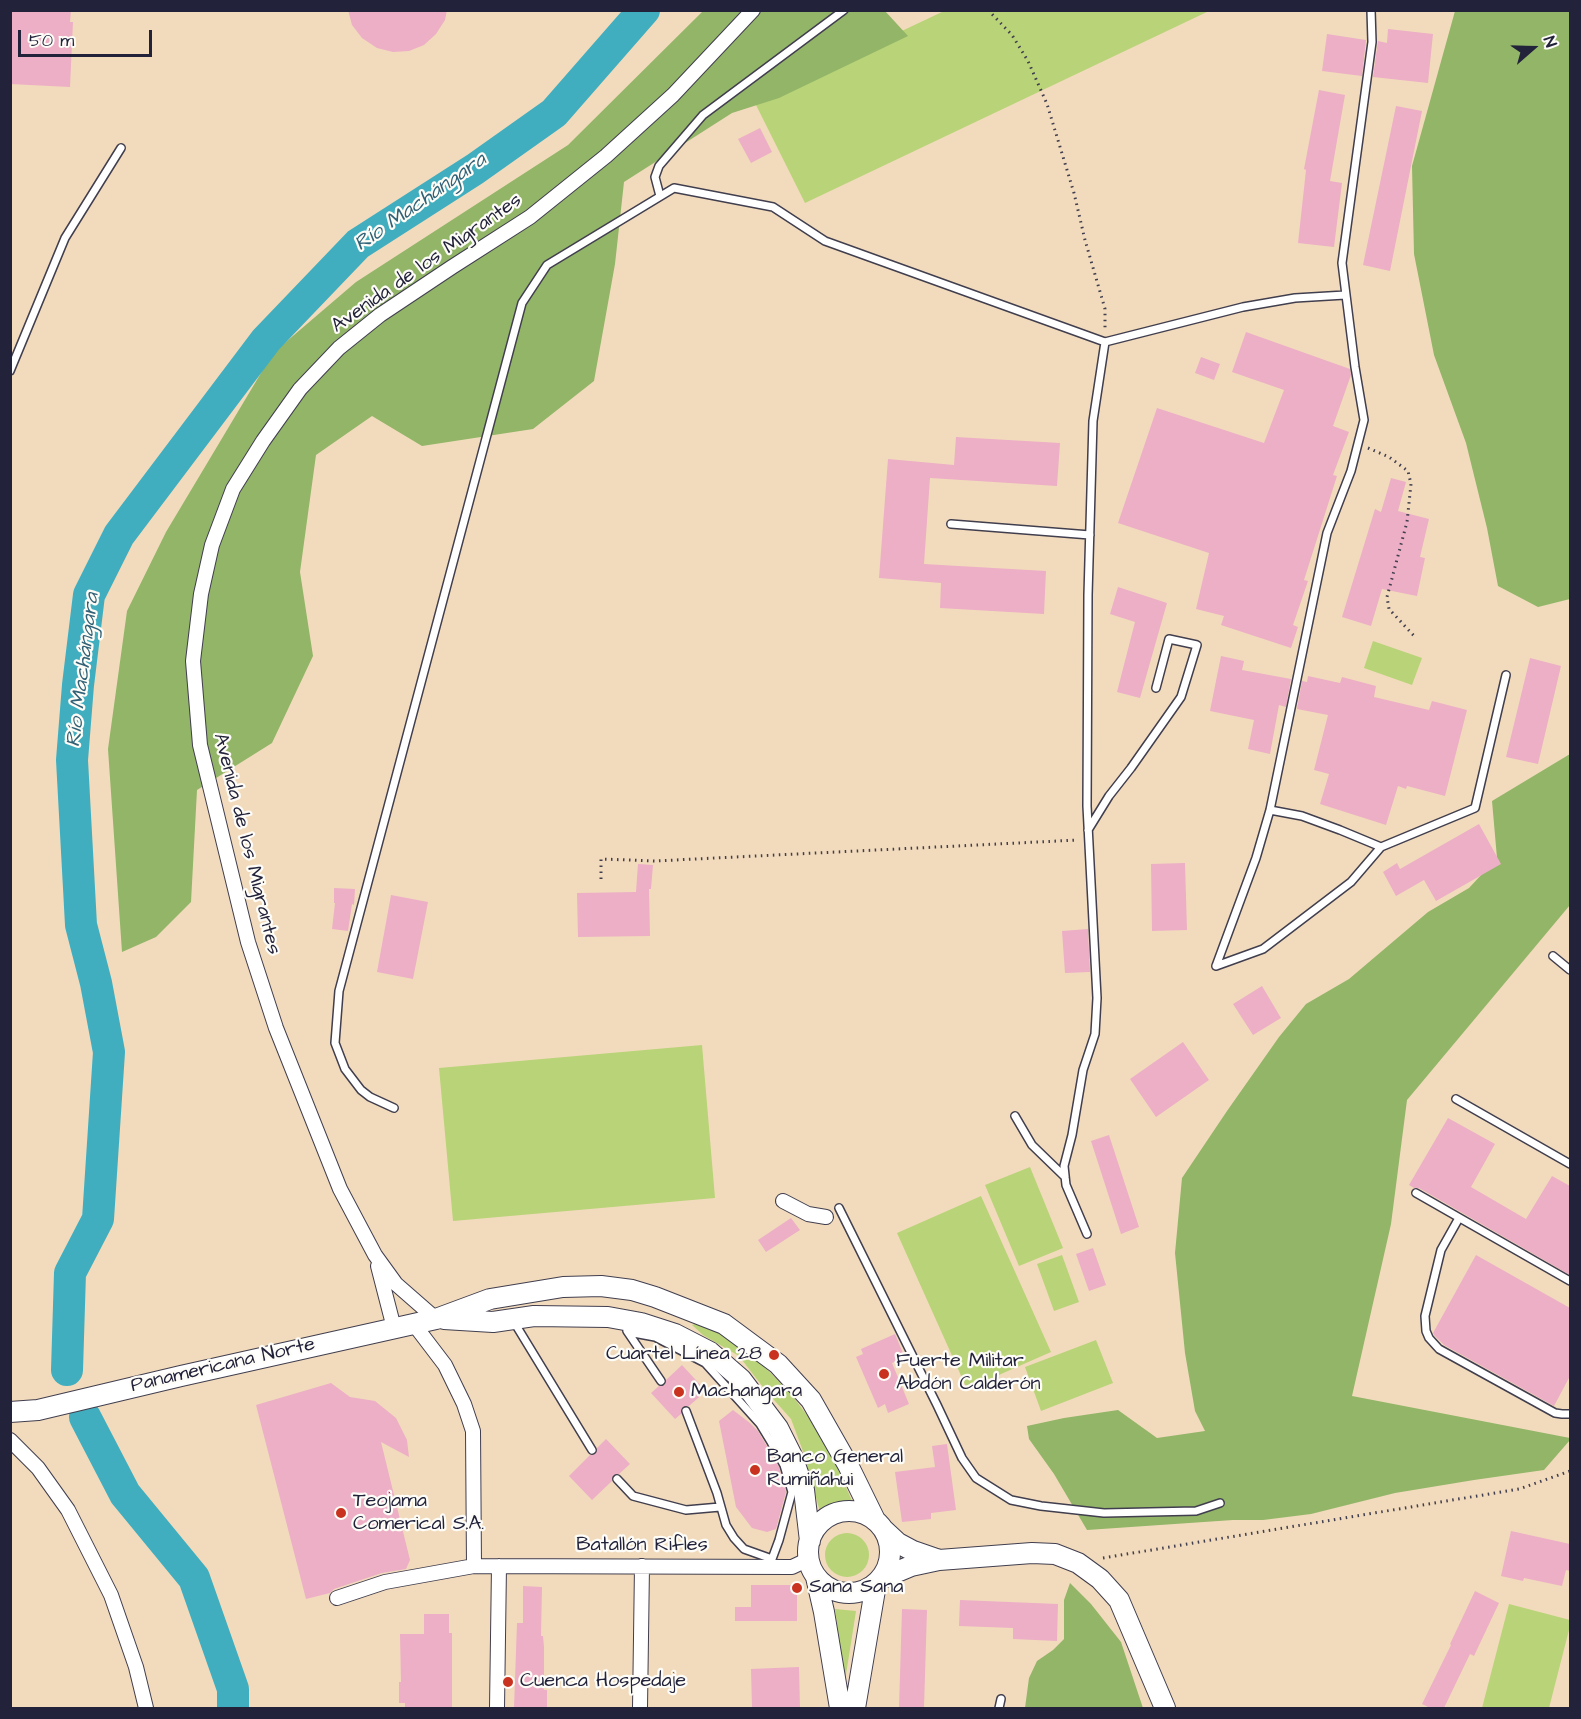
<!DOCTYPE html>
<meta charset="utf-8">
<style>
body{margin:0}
#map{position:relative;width:1581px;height:1719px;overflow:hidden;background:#f2dbbc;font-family:"Architects Daughter",sans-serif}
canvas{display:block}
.frame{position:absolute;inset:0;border:12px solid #22223b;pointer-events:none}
.north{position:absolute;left:1503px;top:18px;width:60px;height:60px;-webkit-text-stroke:4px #fdfcf7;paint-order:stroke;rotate:70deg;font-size:16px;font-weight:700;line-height:24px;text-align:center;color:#22223b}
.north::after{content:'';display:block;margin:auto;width:21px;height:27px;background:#22223b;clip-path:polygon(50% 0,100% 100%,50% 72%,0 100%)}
.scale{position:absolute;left:18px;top:30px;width:134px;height:27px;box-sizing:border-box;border:3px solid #22223b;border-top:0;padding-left:8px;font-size:18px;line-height:21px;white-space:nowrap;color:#22223b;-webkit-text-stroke:4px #fdfcf7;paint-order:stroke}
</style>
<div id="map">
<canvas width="1581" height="1719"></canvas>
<div class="frame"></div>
<div class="north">N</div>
<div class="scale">50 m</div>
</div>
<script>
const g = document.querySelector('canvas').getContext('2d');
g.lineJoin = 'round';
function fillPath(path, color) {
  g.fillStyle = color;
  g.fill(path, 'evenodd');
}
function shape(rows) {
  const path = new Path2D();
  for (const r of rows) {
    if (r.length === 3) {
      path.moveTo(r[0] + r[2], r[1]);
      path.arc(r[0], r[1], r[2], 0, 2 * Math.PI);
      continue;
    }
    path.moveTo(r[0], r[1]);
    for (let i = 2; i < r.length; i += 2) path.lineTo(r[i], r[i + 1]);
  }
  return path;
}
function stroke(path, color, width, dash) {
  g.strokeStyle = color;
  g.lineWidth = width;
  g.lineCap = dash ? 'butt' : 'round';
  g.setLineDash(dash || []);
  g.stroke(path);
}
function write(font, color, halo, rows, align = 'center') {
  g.font = font + ' "Architects Daughter",sans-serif';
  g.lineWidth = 4.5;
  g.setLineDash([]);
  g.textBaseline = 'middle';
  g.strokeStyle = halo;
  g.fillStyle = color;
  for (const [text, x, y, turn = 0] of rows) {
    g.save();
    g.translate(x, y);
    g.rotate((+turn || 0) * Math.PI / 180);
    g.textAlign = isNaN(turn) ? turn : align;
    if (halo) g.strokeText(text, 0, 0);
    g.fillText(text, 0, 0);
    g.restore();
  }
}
fillPath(shape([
 [944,11,1209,11,805,203,754,101],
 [1373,641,1422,658,1412,685,1364,668],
 [702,1045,715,1198,453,1221,439,1068],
 [1030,1167,1063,1248,1019,1266,985,1185],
 [981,1196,1051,1352,967,1389,897,1233],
 [1062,1255,1079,1302,1054,1311,1037,1264],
 [701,1322,727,1336,760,1362,791,1394,813,1423,837,1467,853,1503,820,1512,804,1454,791,1419,766,1391,739,1356,703,1335,692,1325],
 [1096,1340,1113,1383,1041,1411,1025,1367],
 [847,1555,22],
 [1509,1604,1570,1620,1570,1626,1549,1708,1482,1708],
 [835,1609,856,1611,845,1681]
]), '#b9d378');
fillPath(shape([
 [703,11,885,11,908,36,779,98,732,113,624,182,615,264,594,381,533,429,422,446,372,416,316,455,300,572,313,656,272,743,197,790,191,902,156,937,122,952,108,749,127,611,166,532,273,353,356,282,568,145],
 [1455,11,1570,11,1570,599,1538,607,1498,586,1487,528,1466,443,1434,355,1414,254,1412,166],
 [1570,754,1570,905,1407,1100,1391,1224,1352,1396,1570,1438,1570,1440,1544,1470,1474,1480,1395,1493,1311,1514,1263,1520,1233,1520,1087,1530,1054,1474,1029,1439,1027,1426,1064,1418,1118,1410,1157,1438,1205,1431,1195,1411,1185,1353,1175,1253,1182,1178,1227,1111,1279,1037,1306,1004,1349,979,1428,912,1469,888,1497,858,1492,801],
 [1070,1583,1091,1604,1121,1642,1143,1708,1025,1708,1029,1678,1037,1661,1053,1650,1064,1639,1064,1600]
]), '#92b568');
stroke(shape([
 [67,1370,70,1273,98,1219,109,1052,96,983,81,925,72,760,78,685,89,595,119,535,266,340,358,244,475,169,554,113,644,10],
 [85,1417,125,1494,194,1578,233,1689,233,1708]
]), '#41aebf', 32);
fillPath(shape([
 [10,10,71,10,70,22,73,22,70,87,10,84],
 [348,10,447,10,445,20,436,34,424,45,409,51,393,52,377,48,362,38,352,25],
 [1388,29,1433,34,1428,83,1373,77,1378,41,1387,43],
 [1327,34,1366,40,1362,76,1322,71],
 [1319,90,1345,95,1330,181,1342,183,1334,247,1298,243,1306,170,1304,169],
 [1396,106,1422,111,1390,271,1363,265],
 [760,128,772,152,751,163,738,139],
 [1246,332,1350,369,1351,375,1333,426,1349,432,1333,475,1337,476,1304,580,1308,581,1293,625,1298,627,1291,648,1221,625,1224,616,1196,609,1209,553,1118,523,1157,408,1264,443,1284,390,1232,372],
 [1201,357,1220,364,1214,380,1195,373],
 [956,437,1060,443,1057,486,930,478,924,564,1046,571,1044,614,940,608,941,583,879,578,888,459,954,465],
 [1391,478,1406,482,1398,511,1429,519,1420,557,1425,558,1417,596,1382,589,1371,626,1342,617,1375,509,1381,512],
 [1118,587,1167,603,1140,698,1117,692,1135,622,1110,614],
 [1221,656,1244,661,1242,670,1291,679,1286,707,1279,705,1270,754,1248,749,1254,720,1210,711],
 [1530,658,1561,666,1538,764,1506,757],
 [1308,676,1340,683,1342,677,1376,686,1374,697,1429,710,1432,701,1467,710,1445,796,1407,786,1406,789,1398,786,1386,825,1320,804,1329,774,1314,770,1328,715,1297,709,1302,681,1307,682],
 [1479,824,1501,864,1436,901,1424,880,1396,896,1383,872,1397,863,1400,869],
 [1185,863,1187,930,1152,931,1151,864],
 [638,864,653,865,651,889,649,889,650,936,578,937,577,893,636,892],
 [334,888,355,889,354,905,352,904,348,931,332,929,335,903,334,903],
 [391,895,428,902,413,979,377,972],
 [1088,929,1090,972,1065,973,1062,931],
 [1262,986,1281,1018,1253,1035,1233,1004],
 [1183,1042,1209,1080,1156,1117,1130,1079],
 [1448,1118,1495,1144,1471,1187,1526,1219,1552,1176,1570,1186,1570,1275,1419,1188,1414,1188,1409,1185],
 [1109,1135,1139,1227,1121,1234,1091,1141],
 [791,1218,800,1230,766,1252,758,1240],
 [1093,1248,1106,1285,1089,1291,1076,1254],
 [1476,1255,1570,1308,1570,1376,1554,1406,1444,1345,1434,1335,1433,1333],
 [895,1334,905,1358,892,1363,909,1404,888,1413,885,1404,878,1408,856,1357,863,1354,861,1349],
 [682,1365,706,1391,689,1406,682,1407,681,1414,675,1419,651,1393,659,1386,665,1385,666,1380],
 [331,1383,350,1397,375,1401,396,1418,407,1440,409,1457,381,1442,410,1560,406,1569,382,1573,334,1589,330,1593,306,1599,256,1405],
 [733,1410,750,1423,758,1431,779,1467,786,1492,776,1529,767,1532,752,1528,736,1507,719,1421],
 [606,1439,630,1464,619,1474,613,1475,612,1481,592,1500,569,1476,590,1455,595,1454,597,1448],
 [947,1444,956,1510,931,1513,931,1519,902,1522,895,1472,935,1467,932,1446],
 [1511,1531,1570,1544,1570,1571,1566,1570,1562,1586,1524,1578,1523,1581,1501,1576],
 [751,1585,797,1585,797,1621,735,1621,735,1607,751,1607],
 [523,1586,542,1587,541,1636,543,1636,544,1647,544,1690,547,1690,547,1708,514,1708,517,1623,523,1623],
 [1475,1591,1499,1603,1474,1656,1470,1654,1444,1708,1430,1708,1422,1704,1451,1645,1450,1644],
 [960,1600,1058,1604,1057,1641,1013,1639,1013,1628,959,1626],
 [902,1609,927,1610,924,1708,899,1708],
 [424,1614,449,1614,449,1633,452,1633,452,1708,405,1708,405,1703,399,1703,399,1682,401,1682,400,1634,424,1634],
 [799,1667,800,1708,752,1708,751,1669]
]), '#ecafc6');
const lane = shape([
 [660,196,655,177,659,166,703,115,844,10],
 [1105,342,1243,307,1295,298,1345,295],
 [10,371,65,238,121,148],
 [951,524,1090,535],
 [1270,810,1302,816,1340,830,1381,847],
 [1088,830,1109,796,1131,768,1181,697,1197,645,1169,639,1156,688],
 [1553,956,1570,970],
 [1216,966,1256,858,1270,810,1327,533,1351,471,1364,420,1355,367,1342,263,1372,42,1371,10],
 [1216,966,1263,949,1351,882,1381,847,1475,808,1506,675],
 [1456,1099,1570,1164],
 [394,1108,370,1097,361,1090,345,1069,335,1043,339,991,522,303,547,265,674,188,773,207,825,241,1105,342,1093,421,1088,595,1087,806,1097,998,1095,1034,1083,1070,1072,1135,1064,1166,1066,1185,1087,1234],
 [1015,1116,1032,1145,1065,1177],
 [1416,1193,1570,1281],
 [839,1208,937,1405,962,1458,976,1478,1011,1500,1041,1506,1104,1513,1196,1511,1220,1503],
 [1459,1218,1441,1250,1425,1316,1426,1331,1429,1338,1439,1349,1555,1413,1562,1414,1570,1414],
 [514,1322,592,1450],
 [627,1331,661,1381],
 [628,1332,655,1337,705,1363,760,1424,771,1442,784,1465,792,1492,779,1540,772,1559,771,1566],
 [686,1411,717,1493,726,1525,734,1538,744,1549,772,1559],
 [617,1479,633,1496,686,1510,720,1507],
 [999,1708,1001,1699]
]);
const street = shape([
 [783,1201,808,1214,826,1217],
 [378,1266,394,1328],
 [436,1319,396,1284,375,1255,340,1189,276,1028,248,942,200,745,193,661,201,594,212,545,233,489,263,441,300,389,339,348,380,315,452,267,530,217,606,156,673,95,753,10],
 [413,1323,445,1365,464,1404,473,1431,474,1566],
 [10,1440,38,1468,68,1510,111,1595,136,1667,146,1708],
 [337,1598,385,1582,474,1566,792,1567,809,1559],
 [497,1708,499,1566],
 [640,1708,642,1566]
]);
const secondary = shape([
 [444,1319,493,1322,534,1316,608,1317,641,1323,675,1334,710,1352,741,1379,778,1428,792,1456,804,1490,810,1541],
 [10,1412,38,1410,181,1376,436,1319,490,1299,563,1287,601,1286,632,1290,655,1297,724,1324,778,1364,811,1400,848,1465,875,1520],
 [849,1552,41],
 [884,1530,898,1543,913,1551,939,1560],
 [816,1577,824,1612,840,1708],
 [880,1579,911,1566,939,1560,1032,1553,1055,1554,1078,1563,1100,1579,1119,1600,1165,1708],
 [855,1708,876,1584]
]);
stroke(lane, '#413e4e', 10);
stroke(street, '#413e4e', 16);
stroke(secondary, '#413e4e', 22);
stroke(shape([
 [988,10,1012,35,1028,61,1047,104,1074,193,1085,240,1105,309,1105,331],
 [1368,448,1389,457,1408,471,1411,484,1407,522,1387,597,1389,609,1416,638],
 [601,879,601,859,655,861,1078,840],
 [1103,1558,1519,1489,1570,1471]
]), '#413e4e', 3, [1.5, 4.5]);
stroke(lane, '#fff', 7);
stroke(street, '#fff', 14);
stroke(secondary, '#fff', 20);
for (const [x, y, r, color] of [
 [774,1355,6,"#c8321e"],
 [884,1374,6,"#c8321e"],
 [679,1392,6,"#c8321e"],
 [755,1470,6,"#c8321e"],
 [341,1513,6,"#c8321e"],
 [797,1588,6,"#c8321e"],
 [508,1682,6,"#c8321e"]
]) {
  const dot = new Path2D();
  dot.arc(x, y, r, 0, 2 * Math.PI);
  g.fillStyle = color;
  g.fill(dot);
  stroke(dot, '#fdfcf7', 2);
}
write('20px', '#22223b', '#fdfcf7', [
 ["Avenida de los Migrantes",427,264,-35],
 ["Avenida de los Migrantes",246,844,76],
 ["Panamericana Norte",223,1366,-13],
 ["Batallón Rifles",642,1546]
]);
write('20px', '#22223b', '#fdfcf7', [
 ["Cuartel Línea 28",762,1355,"right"],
 ["Fuerte Militar",896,1362],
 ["Abdón Calderón",896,1385],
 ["Machangara",691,1392],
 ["Banco General",767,1458],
 ["Rumiñahui",767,1481],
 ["Teojama",353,1502],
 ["Comerical S.A.",353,1525],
 ["Sana Sana",809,1588],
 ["Cuenca Hospedaje",520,1682]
], 'left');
write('italic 21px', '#306176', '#fdfcf7', [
 ["Río Machángara",421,203,-35],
 ["Río Machángara",84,670,-83]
]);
</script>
